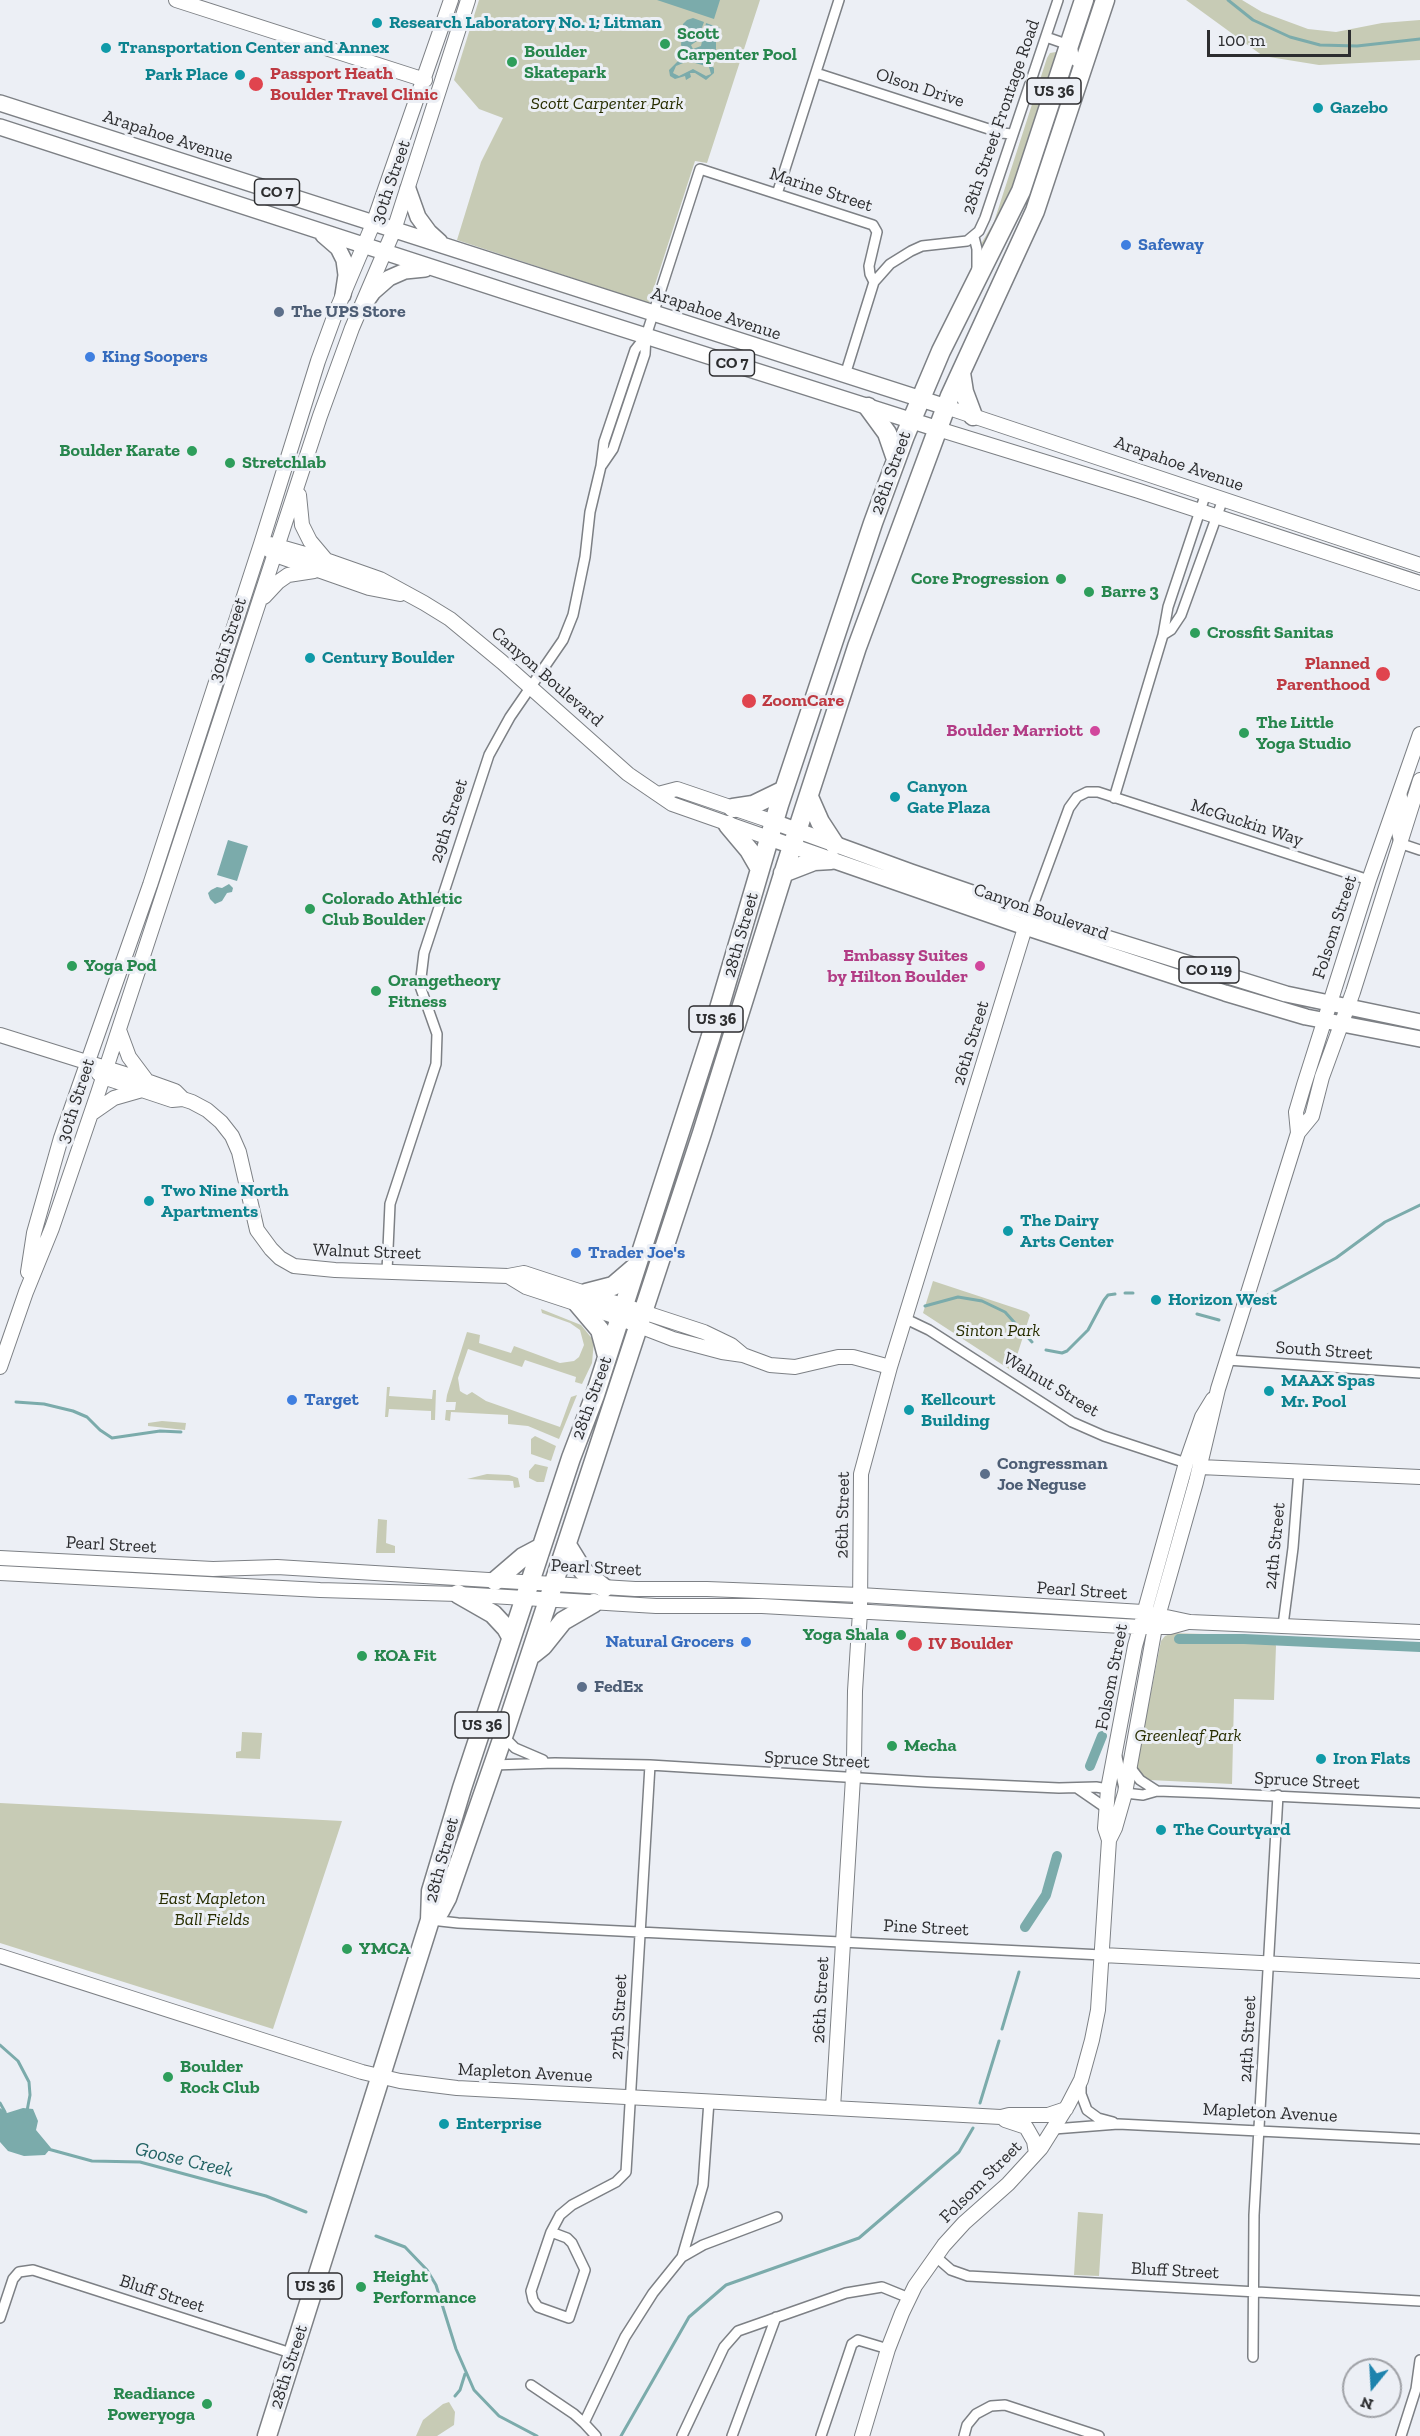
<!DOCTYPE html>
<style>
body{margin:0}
#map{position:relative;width:1420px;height:2436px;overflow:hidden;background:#eceff5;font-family:"Zilla Slab",serif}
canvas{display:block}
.north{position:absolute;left:1342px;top:2358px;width:60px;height:60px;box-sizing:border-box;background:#eceff5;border:2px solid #9fa1a6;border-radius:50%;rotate:198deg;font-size:16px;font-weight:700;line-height:24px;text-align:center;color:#2c2d2f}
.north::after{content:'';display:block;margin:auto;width:21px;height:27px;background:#1d83ad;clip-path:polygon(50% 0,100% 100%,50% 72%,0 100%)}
.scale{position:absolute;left:1207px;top:30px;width:144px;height:27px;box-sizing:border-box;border:3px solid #2c2d2f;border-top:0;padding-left:8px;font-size:18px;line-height:21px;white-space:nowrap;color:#2c2d2f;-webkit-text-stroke:4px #eceff5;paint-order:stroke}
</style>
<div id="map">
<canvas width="1420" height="2436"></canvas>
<div class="north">N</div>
<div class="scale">100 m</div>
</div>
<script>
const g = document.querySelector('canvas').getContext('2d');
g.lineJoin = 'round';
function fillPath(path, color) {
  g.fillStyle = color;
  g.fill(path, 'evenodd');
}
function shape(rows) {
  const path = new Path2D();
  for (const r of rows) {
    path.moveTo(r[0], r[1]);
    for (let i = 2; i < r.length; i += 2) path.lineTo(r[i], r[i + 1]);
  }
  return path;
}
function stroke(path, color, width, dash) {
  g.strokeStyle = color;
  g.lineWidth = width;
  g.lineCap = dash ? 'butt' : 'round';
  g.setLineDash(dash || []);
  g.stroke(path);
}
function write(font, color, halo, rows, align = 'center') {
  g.font = font + ' "Zilla Slab",serif';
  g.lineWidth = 6;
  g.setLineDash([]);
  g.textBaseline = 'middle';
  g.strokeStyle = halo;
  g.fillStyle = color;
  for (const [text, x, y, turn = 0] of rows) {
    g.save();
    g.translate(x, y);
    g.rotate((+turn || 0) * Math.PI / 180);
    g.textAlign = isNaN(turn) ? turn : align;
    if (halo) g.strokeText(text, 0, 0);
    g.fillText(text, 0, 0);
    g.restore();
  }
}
fillPath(shape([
 [479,0,760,0,707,163,695,161,649,303,457,240,481,162,503,118,479,109,454,80],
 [1186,0,1242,0,1262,12,1308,29,1336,32,1382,23,1420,20,1420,60,1319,65,1263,56],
 [1056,52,1058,53,1021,175,980,259,981,244,994,222,1047,58,1050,53],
 [933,1281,1027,1312,1030,1315,1012,1371,923,1313],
 [541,1309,581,1325,594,1341,592,1363,582,1384,575,1382,576,1377,525,1360,522,1367,468,1349,458,1378,460,1391,463,1393,467,1395,472,1392,486,1401,560,1427,571,1397,577,1395,559,1439,528,1426,508,1424,508,1415,451,1412,450,1421,445,1420,446,1410,455,1410,456,1402,446,1402,447,1395,467,1332,480,1335,479,1343,511,1353,514,1346,560,1363,574,1361,579,1357,584,1345,580,1330,570,1323,542,1313],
 [387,1387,390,1387,389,1396,432,1399,433,1390,436,1390,435,1420,431,1420,431,1411,389,1409,388,1417,385,1417],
 [162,1421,186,1423,185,1430,148,1426,148,1423],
 [535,1436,556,1446,551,1461,531,1454,531,1439],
 [535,1464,548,1467,544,1482,537,1482,529,1478,529,1471],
 [487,1474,509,1475,518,1478,520,1487,514,1488,513,1481,467,1479],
 [378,1519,387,1520,386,1543,395,1546,395,1553,376,1553],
 [1173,1633,1266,1636,1273,1639,1276,1646,1274,1700,1234,1699,1232,1784,1149,1780,1143,1777,1136,1769,1161,1641,1165,1636],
 [242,1732,262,1733,260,1759,236,1758,236,1752,241,1751],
 [0,1803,342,1821,273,2029,0,1943],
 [1078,2212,1103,2214,1099,2276,1074,2275],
 [449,2402,455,2412,454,2425,437,2436,416,2436,423,2420,443,2404]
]), '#c7cbb5');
fillPath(shape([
 [657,0,720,0,714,19],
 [693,18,704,22,697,41,691,45,693,49,701,46,706,23,720,28,716,42,716,49,711,60,703,61,698,55,688,57,709,64,714,68,714,73,706,80,695,73,690,73,691,77,686,80,685,76,675,79,670,76,669,70,681,58,683,51,685,52,681,45,683,24,687,20],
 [688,61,709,67,711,74,706,76,693,69,679,76,673,73,676,66],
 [228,840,248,846,237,881,217,875],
 [229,884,233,888,232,892,227,893,222,901,215,904,210,899,208,893,211,890,217,887,222,888],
 [0,2108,7,2113,23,2108,33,2109,38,2121,36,2130,51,2148,45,2155,24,2156,8,2151,0,2142]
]), '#7babab');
stroke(shape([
 [1228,0,1253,20,1290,37,1320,45,1357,46,1420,39],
 [1125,1293,1133,1293],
 [1264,1297,1336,1258,1385,1222,1420,1205],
 [925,1306,958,1297,982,1301,1005,1312,1032,1342],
 [1197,1314,1219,1320],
 [1046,1350,1062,1353,1067,1351,1088,1330,1104,1300,1108,1295,1115,1294],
 [16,1402,44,1404,73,1411,87,1417,100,1430,112,1438,160,1431,181,1432],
 [1002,2029,1019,1972],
 [0,2045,18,2061,29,2082,30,2095,27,2111],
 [0,2103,5,2112],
 [980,2103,999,2041],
 [48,2149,92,2161,140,2162,266,2196,306,2212],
 [376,2236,405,2247,427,2270,436,2285,456,2349,474,2390,499,2416,537,2436],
 [455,2396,460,2390,465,2374],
 [621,2436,689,2317,726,2285,859,2238,959,2152,973,2128]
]), '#7babab', 3);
stroke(shape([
 [1179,1639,1244,1639,1420,1647],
 [1090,1766,1102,1736],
 [1025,1927,1046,1895,1057,1856]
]), '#7babab', 10);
const street = shape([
 [1046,37,1069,45,1073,50,1075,61,1084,67],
 [816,73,1001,133,1013,134],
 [777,194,839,0],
 [974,237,977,249,977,270],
 [845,375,874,282,890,264,911,251,922,246,967,241,979,231,985,218,1058,0],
 [602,465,613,449,645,354,646,336,700,169,873,225,877,232,869,266,870,274,874,282],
 [1163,635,1171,630,1181,615,1223,499],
 [1401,791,1404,803,1396,830,1399,843,1420,850],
 [1114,798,1163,635,1168,607,1206,493],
 [1031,911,1069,808,1077,797,1087,792,1098,792,1369,880],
 [387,1271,390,1204,436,1064,437,1034,420,986,424,953,489,755,510,717,563,640,573,615,585,557,590,512,601,466,604,442,635,350,646,336],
 [906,1319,929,1330,1072,1422,1104,1436,1186,1463],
 [1227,1360,1420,1373],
 [1283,1625,1293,1548,1299,1470],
 [503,1736,515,1748,543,1760],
 [1117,1757,1125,1793,1143,1795,1157,1791,1211,1793,1420,1803],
 [493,1765,555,1763,650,1765,926,1782,1059,1788,1096,1787,1108,1789,1109,1793],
 [1130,1767,1140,1780,1157,1791],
 [1077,1788,1106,1808],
 [431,1920,458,1923,1102,1955],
 [1081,2082,1081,2094,1087,2110,1098,2118,1113,2122],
 [1054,2129,1118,2124,1420,2139],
 [551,2232,567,2238,572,2243,585,2270,569,2318,538,2307,533,2300,531,2291,551,2232,560,2215,572,2205,616,2182,626,2172,650,1765],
 [935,2256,951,2270,968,2276,1420,2301],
 [682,2257,703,2245,777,2217],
 [0,2318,13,2279,19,2272,33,2270,294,2354],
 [1253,2357,1254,2215,1278,1795],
 [531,2385,574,2414,584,2423],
 [596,2436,584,2423,625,2337,653,2293,682,2257,703,2185,709,2101],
 [682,2436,724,2347,738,2331,846,2293,882,2287,909,2298],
 [732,2436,776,2317],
 [821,2436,852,2344,858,2340,888,2349],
 [964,2436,967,2425,976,2414,991,2406,1005,2405,1099,2436],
 [1401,2436,1416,2389,1420,2360]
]);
const secondary = shape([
 [176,0,425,80],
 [946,407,1420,565],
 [938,429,1139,491,1420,583],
 [299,495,302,525,310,541,326,560],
 [270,544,326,560,380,579,424,603,450,619,502,662,628,774,672,804,769,838],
 [268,549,275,555,369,588,400,594],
 [264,597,278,582,288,575,314,571],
 [658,794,677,789,774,822],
 [119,1030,129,1057,147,1081],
 [0,1035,147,1081,175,1091,183,1099],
 [98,1073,103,1077,172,1100,183,1099,192,1102,207,1110,221,1122,232,1136,239,1152,257,1230,271,1249,280,1258,294,1266,335,1270,508,1276,524,1273,704,1332,731,1345,743,1355],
 [91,1114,114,1098,142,1090],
 [1298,1133,1312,1116,1322,1077,1353,992,1420,780],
 [28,1272,34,1233,61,1138,150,885,261,544,318,361,337,309,373,224,451,0],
 [508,1276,526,1287,608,1314,673,1339,722,1352,743,1355,770,1365,795,1367,838,1357,853,1357,890,1367],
 [0,1367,26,1292,52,1228,98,1093,320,416,352,328,394,230,468,0],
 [1200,1467,1420,1477],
 [0,1558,213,1569,277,1567,635,1589,707,1589,860,1595,1143,1612,1190,1622,1420,1632],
 [0,1573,320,1590,458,1594,656,1606,762,1606,1140,1627,1170,1627,1188,1622],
 [1109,1840,1115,1828,1125,1793,1155,1627,1196,1482,1218,1389,1298,1133,1296,1112,1304,1085,1369,880,1420,734],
 [1102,1955,1420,1971],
 [0,1956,362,2072,400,2081,457,2088,1001,2117,1009,2115,1048,2115,1066,2109],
 [833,2108,854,1761,855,1691,860,1612,861,1474,890,1367,1028,918],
 [1005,2120,1026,2127,1034,2141,1036,2153],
 [862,2436,888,2349,902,2313,915,2286,944,2245,964,2223,1008,2184,1041,2148,1068,2105,1081,2080,1092,2040,1098,2010,1109,1840,1105,1828,1108,1789,1135,1646,1186,1463,1202,1417,1213,1399]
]);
const primary = shape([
 [0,103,946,407],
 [0,127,523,297,938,429],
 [408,189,418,217,429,232,440,242],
 [323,235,338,248,344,260,346,275,343,295],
 [359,312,373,292,389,278,405,271,425,269],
 [774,822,911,872,1068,926,1286,994,1420,1022],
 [769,838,1025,927,1225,993,1306,1017,1420,1039]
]);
const highway = shape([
 [961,373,964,392,973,416],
 [868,407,887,433,896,459],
 [809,797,820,822,835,845],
 [733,808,753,805,784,790],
 [728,825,749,850,760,869],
 [783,873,814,861,831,860],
 [586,1293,613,1286,634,1268],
 [578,1304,600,1330,607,1356],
 [567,1545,583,1571,604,1588],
 [495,1581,523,1557,540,1548],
 [458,1594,493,1614,506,1628,511,1637],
 [533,1654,543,1646,563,1621,594,1603],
 [430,1920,440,1911,447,1898,506,1728,702,1133,786,865,857,647,950,396,1035,211,1105,0],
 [267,2436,430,1920,431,1891,462,1788,571,1458,595,1395,710,1039,779,805,873,523,905,436,941,351,1021,191,1084,0]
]);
stroke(street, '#7d8085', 12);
stroke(secondary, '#7d8085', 16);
stroke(primary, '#7d8085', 18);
stroke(highway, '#7d8085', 21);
stroke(street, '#fff', 9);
stroke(secondary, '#fff', 14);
stroke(primary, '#fff', 15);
stroke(highway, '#fff', 18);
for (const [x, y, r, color] of [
 [377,23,6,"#0f9aa8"],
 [665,44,6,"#2e9e5b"],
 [106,48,6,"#0f9aa8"],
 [512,62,6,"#2e9e5b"],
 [240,75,6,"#0f9aa8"],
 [256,84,8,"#e0444e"],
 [1318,108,6,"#0f9aa8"],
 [1126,245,6,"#3f7fe0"],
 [279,312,6,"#5c6f8a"],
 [90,357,6,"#3f7fe0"],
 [192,451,6,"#2e9e5b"],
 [230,463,6,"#2e9e5b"],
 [1061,579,6,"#2e9e5b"],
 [1089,592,6,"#2e9e5b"],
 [1195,633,6,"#2e9e5b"],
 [310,658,6,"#0f9aa8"],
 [1383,674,8,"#e0444e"],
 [749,701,8,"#e0444e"],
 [1095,731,6,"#d1479c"],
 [1244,733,6,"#2e9e5b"],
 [895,797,6,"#0f9aa8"],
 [310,909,6,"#2e9e5b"],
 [72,966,6,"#2e9e5b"],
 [980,966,6,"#d1479c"],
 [376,991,6,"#2e9e5b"],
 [149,1201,6,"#0f9aa8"],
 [1008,1231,6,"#0f9aa8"],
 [576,1253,6,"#3f7fe0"],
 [1156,1300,6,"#0f9aa8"],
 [1269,1391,6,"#0f9aa8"],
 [292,1400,6,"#3f7fe0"],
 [909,1410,6,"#0f9aa8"],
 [985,1474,6,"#5c6f8a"],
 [901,1635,6,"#2e9e5b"],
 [746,1642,6,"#3f7fe0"],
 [915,1644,8,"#e0444e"],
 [362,1656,6,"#2e9e5b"],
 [582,1687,6,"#5c6f8a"],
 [892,1746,6,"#2e9e5b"],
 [1321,1759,6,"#0f9aa8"],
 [1161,1830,6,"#0f9aa8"],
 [347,1949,6,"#2e9e5b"],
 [168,2077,6,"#2e9e5b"],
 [444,2124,6,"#0f9aa8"],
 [361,2287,6,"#2e9e5b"],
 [207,2404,6,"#2e9e5b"]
]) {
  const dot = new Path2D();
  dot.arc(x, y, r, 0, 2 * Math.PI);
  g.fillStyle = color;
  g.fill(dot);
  stroke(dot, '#eceff5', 2);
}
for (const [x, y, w] of [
 [1054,91,54],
 [277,192,45],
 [732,363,45],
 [1209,970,60],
 [716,1019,54],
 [482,1725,54],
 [315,2286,54]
]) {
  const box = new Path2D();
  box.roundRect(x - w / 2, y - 13, w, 26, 4.5);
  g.fillStyle = '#eceff5';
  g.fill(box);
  stroke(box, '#2c2d2f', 1.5);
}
write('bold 16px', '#2c2d2f', null, [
 ["US 36",1054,91],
 ["CO 7",277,192],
 ["CO 7",732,363],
 ["CO 119",1209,970],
 ["US 36",716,1019],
 ["US 36",482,1725],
 ["US 36",315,2286]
]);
write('bold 18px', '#0d838f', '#eceff5', [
 ["Research Laboratory No. 1; Litman",389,23],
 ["Transportation Center and Annex",118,48],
 ["Park Place",228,75,"right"],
 ["Gazebo",1330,108],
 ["Century Boulder",322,658],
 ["Canyon",907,787],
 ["Gate Plaza",907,808],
 ["Two Nine North",161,1191],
 ["Apartments",161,1212],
 ["The Dairy",1020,1221],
 ["Arts Center",1020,1242],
 ["Horizon West",1168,1300],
 ["MAAX Spas",1281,1381],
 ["Mr. Pool",1281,1402],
 ["Kellcourt",921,1400],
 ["Building",921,1421],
 ["Iron Flats",1333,1759],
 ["The Courtyard",1173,1830],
 ["Enterprise",456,2124]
], 'left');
write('bold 18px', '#27864d', '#eceff5', [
 ["Scott",677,34],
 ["Carpenter Pool",677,55],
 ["Boulder",524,52],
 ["Skatepark",524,73],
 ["Boulder Karate",180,451,"right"],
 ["Stretchlab",242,463],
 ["Core Progression",1049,579,"right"],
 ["Barre 3",1101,592],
 ["Crossfit Sanitas",1207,633],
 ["The Little",1256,723],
 ["Yoga Studio",1256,744],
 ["Colorado Athletic",322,899],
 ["Club Boulder",322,920],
 ["Yoga Pod",84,966],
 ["Orangetheory",388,981],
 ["Fitness",388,1002],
 ["Yoga Shala",889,1635,"right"],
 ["KOA Fit",374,1656],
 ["Mecha",904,1746],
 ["YMCA",359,1949],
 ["Boulder",180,2067],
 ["Rock Club",180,2088],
 ["Height",373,2277],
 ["Performance",373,2298],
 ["Readiance",195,2394,"right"],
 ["Poweryoga",195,2415,"right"]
], 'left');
write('bold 18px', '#be3a42', '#eceff5', [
 ["Passport Heath",270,74],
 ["Boulder Travel Clinic",270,95],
 ["Planned",1370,664,"right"],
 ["Parenthood",1370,685,"right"],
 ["ZoomCare",762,701],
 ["IV Boulder",928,1644]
], 'left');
write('18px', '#2c2d2f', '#eceff5', [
 ["Olson Drive",920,88,18],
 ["28th Street Frontage Road",1001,117,-71],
 ["Arapahoe Avenue",168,137,18],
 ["30th Street",391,182,-71],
 ["Marine Street",821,190,18],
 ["Arapahoe Avenue",716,314,18],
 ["Arapahoe Avenue",1179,464,19],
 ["28th Street",891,473,-70],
 ["30th Street",228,640,-72],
 ["Canyon Boulevard",547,677,41],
 ["29th Street",449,821,-72],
 ["McGuckin Way",1247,823,18],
 ["Canyon Boulevard",1041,912,19],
 ["Folsom Street",1335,927,-72],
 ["28th Street",741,935,-74],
 ["26th Street",971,1043,-73],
 ["30th Street",76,1101,-72],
 ["Walnut Street",367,1252,2],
 ["South Street",1324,1351,4],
 ["Walnut Street",1051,1385,31],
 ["28th Street",592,1398,-70],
 ["26th Street",843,1515,-89],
 ["Pearl Street",111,1545,3],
 ["24th Street",1275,1546,-84],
 ["Pearl Street",596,1568,3],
 ["Pearl Street",1082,1591,4],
 ["Folsom Street",1112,1677,-79],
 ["Spruce Street",817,1760,3],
 ["Spruce Street",1307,1781,3],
 ["28th Street",442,1860,-75],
 ["Pine Street",926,1928,3],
 ["26th Street",821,2000,-87],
 ["27th Street",619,2017,-87],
 ["24th Street",1248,2039,-87],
 ["Mapleton Avenue",525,2073,3],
 ["Mapleton Avenue",1270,2113,3],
 ["Folsom Street",981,2182,-45],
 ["Bluff Street",1175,2271,3],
 ["Bluff Street",162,2294,18],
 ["28th Street",289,2367,-72]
]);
write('italic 18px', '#282e01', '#eceff5', [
 ["Scott Carpenter Park",607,104],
 ["Sinton Park",998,1331],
 ["Greenleaf Park",1188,1736],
 ["East Mapleton",212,1899],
 ["Ball Fields",212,1920]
]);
write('bold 18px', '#366cbe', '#eceff5', [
 ["Safeway",1138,245],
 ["King Soopers",102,357],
 ["Trader Joe's",588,1253],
 ["Target",304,1400],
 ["Natural Grocers",734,1642,"right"]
], 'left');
write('bold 18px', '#4e5e75', '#eceff5', [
 ["The UPS Store",291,312],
 ["Congressman",997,1464],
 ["Joe Neguse",997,1485],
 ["FedEx",594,1687]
], 'left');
write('bold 18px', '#b23c85', '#eceff5', [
 ["Boulder Marriott",1083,731],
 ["Embassy Suites",968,956],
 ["by Hilton Boulder",968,977]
], 'right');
write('italic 20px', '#216263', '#eceff5', [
 ["Goose Creek",184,2160,13]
]);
</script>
